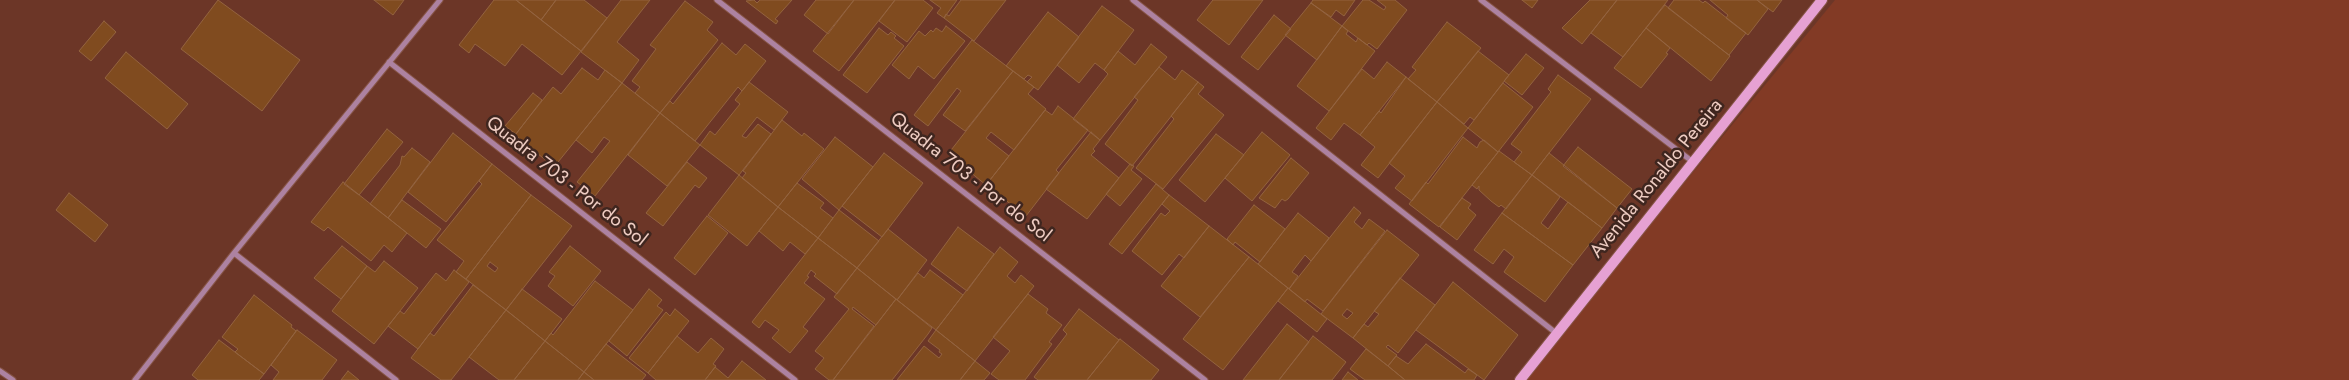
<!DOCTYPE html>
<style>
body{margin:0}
canvas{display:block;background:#6c3627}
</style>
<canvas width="2349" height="380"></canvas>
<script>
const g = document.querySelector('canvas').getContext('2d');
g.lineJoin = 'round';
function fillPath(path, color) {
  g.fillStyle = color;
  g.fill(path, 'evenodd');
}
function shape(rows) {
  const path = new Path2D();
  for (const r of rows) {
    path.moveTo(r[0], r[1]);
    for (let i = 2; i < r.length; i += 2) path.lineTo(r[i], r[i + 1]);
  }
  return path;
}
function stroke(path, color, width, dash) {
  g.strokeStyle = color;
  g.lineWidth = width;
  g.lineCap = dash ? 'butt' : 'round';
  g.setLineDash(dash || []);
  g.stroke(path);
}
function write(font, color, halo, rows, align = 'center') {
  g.font = font + ' Jost,sans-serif';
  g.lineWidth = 5;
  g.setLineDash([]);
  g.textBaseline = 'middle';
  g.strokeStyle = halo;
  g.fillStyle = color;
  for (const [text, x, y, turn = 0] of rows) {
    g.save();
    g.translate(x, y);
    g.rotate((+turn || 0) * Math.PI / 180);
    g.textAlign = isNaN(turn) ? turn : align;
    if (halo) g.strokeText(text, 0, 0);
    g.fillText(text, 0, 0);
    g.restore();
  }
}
fillPath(shape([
 [1835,0,2349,0,2349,380,1522,380]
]), '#823a25');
const building = shape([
 [218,0,300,60,262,111,181,49,218,0],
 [374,0,404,0,393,15,374,0],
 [494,0,516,0,581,51,562,75,522,44,505,66,475,44,469,53,459,45,494,0],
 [516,0,556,0,541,20,516,0],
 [556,0,584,0,607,18,581,51,541,20,556,0],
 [621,0,650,0,617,42,639,60,622,83,581,52,621,0],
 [754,0,757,3,760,0,792,0,775,19,778,21,776,24,746,1,754,0],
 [816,0,854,0,828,34,804,15,816,0],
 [854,0,895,0,839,71,813,51,854,0],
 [895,0,923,0,933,8,907,42,879,21,895,0],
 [930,0,957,0,944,18,937,13,941,8,930,0],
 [961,0,1006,0,974,41,944,18,946,14,949,16,961,0],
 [1213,0,1263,0,1229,45,1197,20,1213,0],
 [1313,0,1355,0,1344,16,1336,10,1331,17,1311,3,1313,0],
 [1363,0,1369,0,1384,10,1386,7,1377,0,1395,0,1407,10,1377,49,1369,43,1367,45,1342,26,1363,0],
 [1522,0,1538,0,1532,8,1522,0],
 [1590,0,1617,0,1582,44,1562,28,1590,0],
 [1617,0,1668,0,1623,57,1591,33,1617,0],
 [1674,0,1699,0,1703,3,1705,1,1746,33,1729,55,1668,8,1674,0],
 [1710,0,1757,0,1768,9,1748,35,1726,18,1728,15,1710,0],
 [1757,0,1782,0,1773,12,1757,0],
 [685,1,713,22,707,30,718,40,660,113,635,93,640,87,632,81,656,49,650,45,685,1],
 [1311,3,1342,26,1317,60,1285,35,1311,3],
 [1665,5,1730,56,1711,81,1646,28,1665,5],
 [1102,6,1134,30,1104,70,1095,63,1079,83,1057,65,1102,6],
 [1048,12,1079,37,1038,90,1027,82,1032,77,1028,75,1024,79,1006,66,1048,12],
 [1274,15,1291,29,1258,70,1241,57,1274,15],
 [104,21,116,32,91,61,79,51,104,21],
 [1447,22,1481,48,1437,102,1408,79,1416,70,1412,67,1447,22],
 [946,26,965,41,934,79,918,66,909,79,892,65,919,31,925,36,931,30,933,32,936,28,942,32,946,26],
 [1342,26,1348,31,1346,34,1356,42,1358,38,1375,51,1329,111,1297,86,1342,26],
 [879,28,888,35,891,32,896,36,894,38,904,46,867,93,843,75,879,28],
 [1646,28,1670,48,1666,53,1668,54,1641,88,1614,68,1646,28],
 [972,40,1013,71,965,131,943,115,961,91,957,88,928,126,914,115,972,40],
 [722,43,736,55,745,44,766,61,742,91,738,87,695,141,660,113,670,101,673,104,722,43],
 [1151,44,1167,57,1100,140,1073,119,1108,74,1104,70,1118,51,1135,65,1151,44],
 [1478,51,1509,75,1474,120,1470,117,1464,124,1437,102,1478,51],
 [126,52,188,104,167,129,105,78,126,52],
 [1526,54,1544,68,1522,95,1504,81,1526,54],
 [1387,62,1406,77,1360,135,1344,123,1331,140,1316,128,1362,69,1374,79,1387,62],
 [1159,67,1175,80,1182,70,1198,82,1132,166,1105,144,1138,100,1134,97,1159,67],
 [582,68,598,80,605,70,622,83,554,167,515,135,553,87,561,94,582,68],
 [1013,71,1034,87,1028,94,1046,109,1014,150,991,132,986,138,1009,156,986,185,948,154,1013,71],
 [1558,75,1591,99,1532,175,1514,162,1522,152,1511,144,1551,92,1548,89,1558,75],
 [1406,77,1437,102,1378,178,1361,165,1375,147,1360,135,1379,111,1381,113,1406,77],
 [749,82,788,112,774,130,757,117,742,136,746,138,758,124,771,134,739,175,700,145,710,131,715,135,740,104,735,100,749,82],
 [1198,82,1204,87,1198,94,1224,115,1163,189,1136,168,1174,119,1171,116,1198,82],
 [622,83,660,113,595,196,577,182,610,141,604,137,592,153,576,140,622,83],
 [1503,83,1533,107,1498,152,1468,128,1503,83],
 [533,93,542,100,516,134,505,126,533,93],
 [1437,102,1468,128,1412,201,1395,188,1405,176,1389,163,1437,102],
 [1058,106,1088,130,1056,170,1059,173,1026,216,986,185,1045,110,1052,115,1058,106],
 [660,113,700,145,667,186,628,155,660,113],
 [782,120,802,136,804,133,824,149,778,207,742,178,746,173,743,171,782,120],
 [387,129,403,142,359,195,344,184,387,129],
 [1091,132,1100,140,1093,149,1095,151,1091,155,1119,178,1087,219,1046,189,1091,132],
 [1262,132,1290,155,1252,201,1225,178,1262,132],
 [453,133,492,164,446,222,408,192,453,133],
 [1216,134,1244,155,1205,202,1179,180,1216,134],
 [835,137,873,167,839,210,802,179,835,137],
 [1463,137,1477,148,1480,142,1484,140,1498,152,1439,227,1409,204,1426,182,1428,184,1463,137],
 [1578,147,1632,189,1617,208,1563,166,1578,147],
 [412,148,430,162,388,218,370,204,400,165,402,156,404,157,412,148],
 [1499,151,1532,175,1506,209,1501,205,1499,207,1491,201,1479,190,1479,186,1477,189,1472,185,1499,151],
 [884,153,923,183,882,237,842,206,884,153],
 [1549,153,1617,208,1602,228,1532,175,1549,153],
 [1291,158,1309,173,1288,199,1285,201,1282,199,1275,208,1259,198,1291,158],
 [687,162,707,178,699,188,695,185,663,226,646,213,687,162],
 [492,164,531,195,466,279,456,272,464,261,437,240,482,184,479,181,492,164],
 [1130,164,1134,166,1131,170,1142,179,1120,206,1106,194,1130,164],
 [739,175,778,207,747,246,708,215,739,175],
 [1532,175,1560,197,1541,223,1548,229,1568,202,1602,228,1573,265,1502,213,1532,175],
 [343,182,407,233,392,252,384,245,371,261,328,227,324,231,311,222,343,182],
 [797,183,824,203,820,208,833,218,818,238,778,207,797,183],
 [1156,184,1169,195,1122,254,1109,244,1156,184],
 [69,193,108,225,95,242,56,210,69,193],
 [531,195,572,226,506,310,466,279,531,195],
 [490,262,498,268,495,272,487,266,490,262],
 [1169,195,1209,226,1184,258,1179,254,1162,275,1132,251,1161,213,1165,216,1170,211,1162,204,1169,195],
 [1462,198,1471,204,1468,208,1476,215,1457,240,1440,227,1462,198],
 [402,200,441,229,426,248,388,218,402,200],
 [1254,205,1285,229,1260,262,1235,242,1233,245,1227,239,1254,205],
 [778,207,818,238,805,254,790,242,783,251,759,231,778,207],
 [1354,207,1361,213,1354,222,1362,229,1369,219,1385,231,1323,311,1307,299,1305,302,1289,289,1354,207],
 [839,210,879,241,857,268,818,238,839,210],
 [1298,213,1329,238,1311,261,1305,255,1292,272,1298,276,1289,289,1258,264,1298,213],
 [1502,213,1573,265,1545,302,1504,272,1514,257,1504,249,1493,264,1474,250,1502,213],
 [707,216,728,233,695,275,674,258,707,216],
 [1209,226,1249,257,1200,317,1161,286,1209,226],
 [958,227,994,254,967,291,931,264,958,227],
 [888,229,927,260,897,300,857,268,888,229],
 [1387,230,1419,255,1353,338,1321,314,1387,230],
 [1347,309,1353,313,1347,319,1342,315,1347,309],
 [818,238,857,268,837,294,814,276,816,274,811,270,807,276,809,277,804,283,825,299,803,327,808,331,790,353,772,338,779,330,765,320,759,328,752,322,818,238],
 [342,246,367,266,341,299,314,278,342,246],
 [570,246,601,271,573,306,548,286,555,276,549,272,570,246],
 [1000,247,1018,262,1007,276,1015,283,1021,275,1034,286,975,361,936,330,1000,247],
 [1249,257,1288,288,1223,370,1183,339,1249,257],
 [384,261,418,288,374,344,332,311,367,266,375,272,384,261],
 [857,268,896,299,876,325,853,307,852,309,874,326,833,380,829,380,815,369,824,358,815,351,849,309,834,297,857,268],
 [454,270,469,282,418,349,388,326,400,311,404,314,436,273,446,281,454,270],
 [930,270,963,295,936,330,897,300,918,273,924,278,930,270],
 [1400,278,1435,305,1398,353,1388,345,1386,347,1397,355,1388,366,1353,338,1364,324,1368,327,1379,314,1374,311,1400,278],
 [595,281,633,310,584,372,545,341,551,333,553,335,595,281],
 [1453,282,1518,335,1484,380,1416,330,1453,282],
 [473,285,506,310,451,380,441,380,411,358,430,333,434,336,473,285],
 [1288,288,1327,319,1317,332,1278,301,1288,288],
 [522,289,562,319,545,341,506,310,522,289],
 [649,289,662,300,657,306,663,310,627,356,609,341,649,289],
 [1028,294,1048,309,1046,313,1062,325,1049,342,1052,344,1025,380,999,380,991,374,1010,351,993,337,1028,294],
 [254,295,292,325,291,327,296,331,264,374,235,352,238,349,222,337,254,295],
 [896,299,932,328,928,334,892,380,833,380,896,299],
 [675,309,689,321,648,373,629,358,666,312,670,316,675,309],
 [1079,309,1119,340,1087,380,1038,380,1034,377,1067,334,1063,330,1079,309],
 [506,310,545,341,514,380,499,380,469,357,506,310],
 [1287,324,1309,342,1279,380,1243,380,1287,324],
 [297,330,337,360,322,380,273,380,279,372,271,365,297,330],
 [936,330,975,361,960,380,897,380,924,346,939,358,942,354,939,352,940,350,928,341,936,330],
 [677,336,698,353,711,338,724,349,713,364,716,366,705,380,656,380,648,373,677,336],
 [1313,336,1346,362,1332,380,1279,380,1313,336],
 [1120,339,1159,370,1151,380,1087,380,1120,339],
 [219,340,264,374,259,380,198,380,192,375,219,340],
 [545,341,584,372,578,380,514,380,545,341],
 [606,344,646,375,642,380,594,380,584,372,606,344],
 [1426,344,1465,373,1468,369,1477,375,1474,380,1405,380,1388,366,1396,356,1408,364,1426,344],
 [1366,349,1388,366,1405,380,1365,380,1350,369,1366,349],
 [742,361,766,380,705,380,715,367,728,378,742,361],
 [975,361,990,373,984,380,960,380,975,361],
 [348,371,359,380,341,380,348,371],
 [584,372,594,380,578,380,584,372],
 [1348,372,1358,380,1342,380,1348,372]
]);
fillPath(building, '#804b1f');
stroke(building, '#93633f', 1);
const street = shape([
 [717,0,1205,380],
 [1133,0,1556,333],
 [1481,0,1693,162],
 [389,62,795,380],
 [234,253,396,380],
 [0,371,13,380],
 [135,380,234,253,440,0]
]);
const secondary = shape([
 [1520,380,1822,0]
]);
stroke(street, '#865446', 7);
stroke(secondary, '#865446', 12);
stroke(street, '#ad82a1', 5);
stroke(secondary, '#e6a1d3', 10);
write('19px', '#eeccc2', '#3f261f', [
 ["Quadra 703 - Por do Sol",970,178,38],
 ["Avenida Ronaldo Pereira",1657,179,-51],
 ["Quadra 703 - Por do Sol",566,182,38]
]);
</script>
